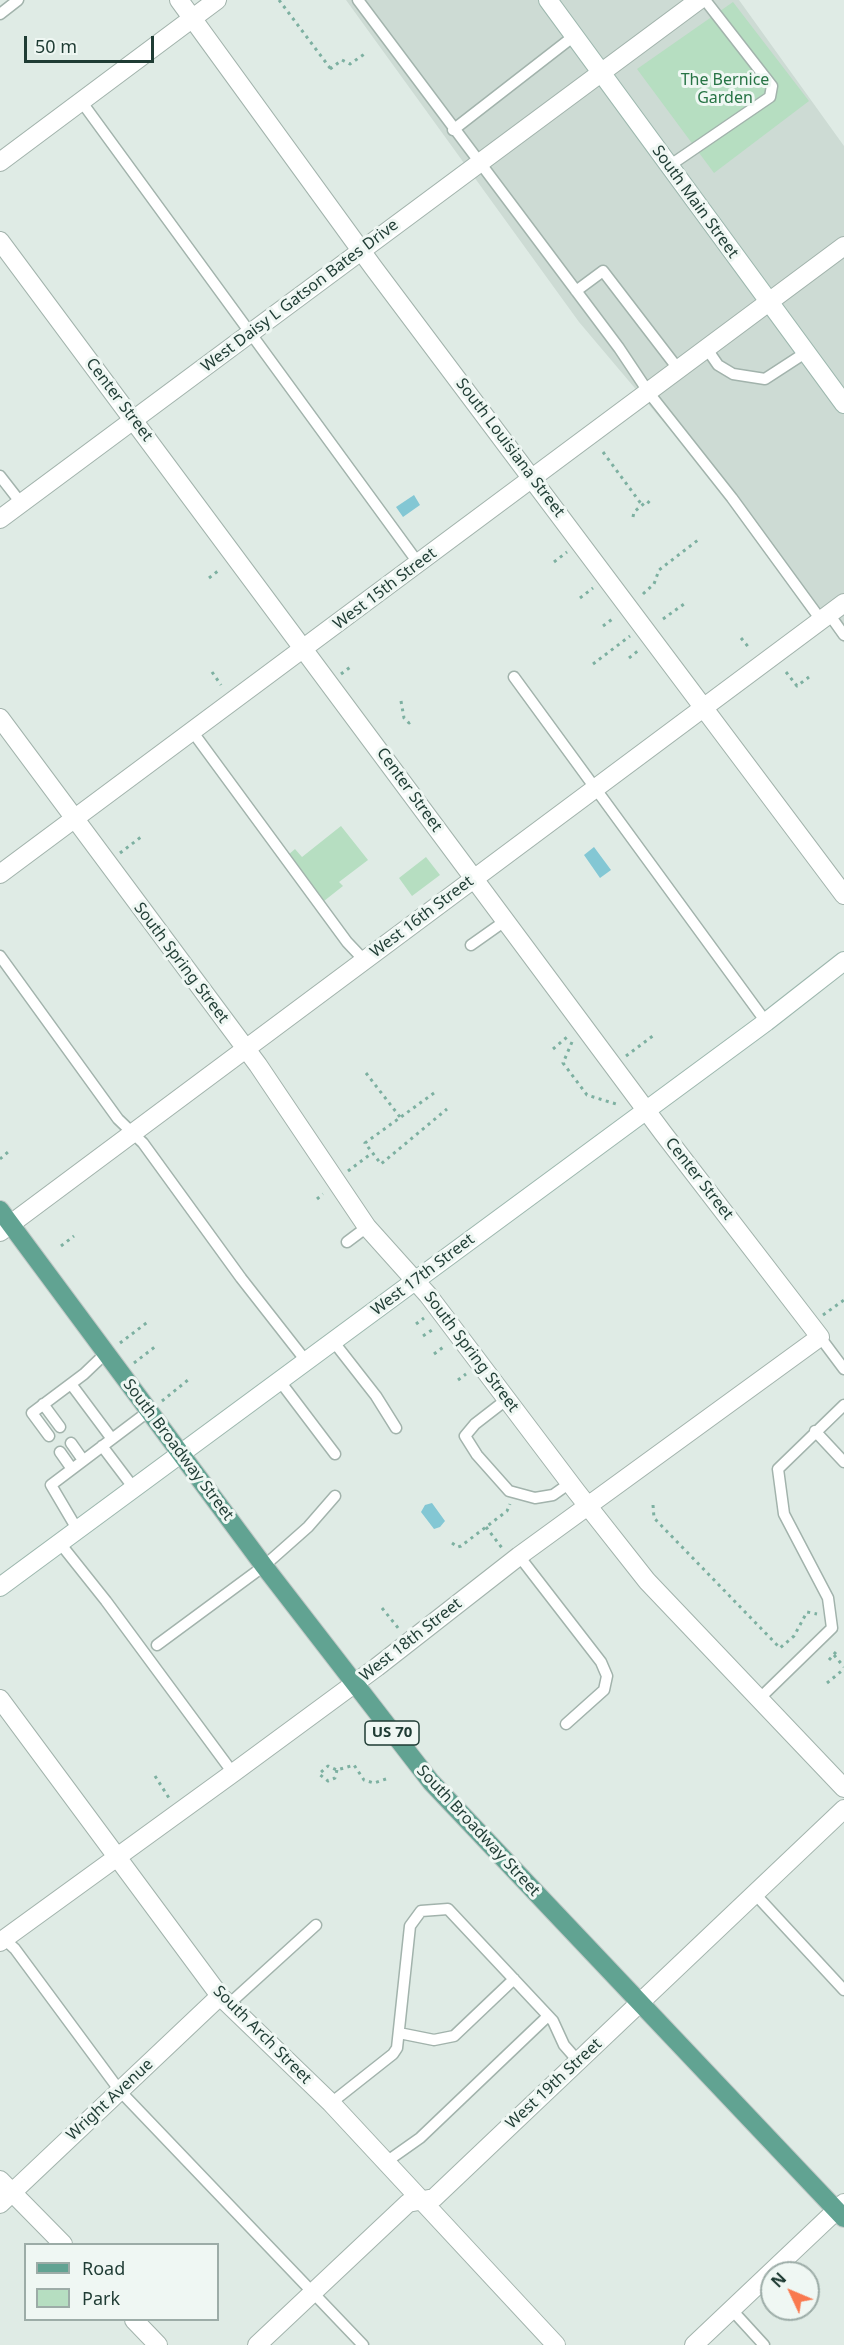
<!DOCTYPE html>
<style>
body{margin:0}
#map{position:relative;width:844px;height:2345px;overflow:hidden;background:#dfebe5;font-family:"Noto Sans",sans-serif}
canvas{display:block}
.legend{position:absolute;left:24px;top:2243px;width:195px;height:78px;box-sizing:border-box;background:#eff7f3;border:2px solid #9caca7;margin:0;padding:8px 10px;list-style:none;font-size:18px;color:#1f3c34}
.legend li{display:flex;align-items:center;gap:12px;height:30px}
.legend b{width:30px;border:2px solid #9caca7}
.north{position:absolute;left:760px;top:2261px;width:60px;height:60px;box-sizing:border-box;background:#eff7f3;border:2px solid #9caca7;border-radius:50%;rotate:314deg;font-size:16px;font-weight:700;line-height:24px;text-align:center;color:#1f3c34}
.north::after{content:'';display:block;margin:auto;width:21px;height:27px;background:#f9794f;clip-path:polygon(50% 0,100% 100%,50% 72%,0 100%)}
.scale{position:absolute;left:24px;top:36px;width:130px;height:27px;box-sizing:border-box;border:3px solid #1f3c34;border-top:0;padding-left:8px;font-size:18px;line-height:21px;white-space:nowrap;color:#1f3c34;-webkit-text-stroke:4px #eff7f3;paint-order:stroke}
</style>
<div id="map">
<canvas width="844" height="2345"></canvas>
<ul class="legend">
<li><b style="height:8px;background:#61a392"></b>Road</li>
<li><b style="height:16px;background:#b6dec1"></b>Park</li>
</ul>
<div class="north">N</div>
<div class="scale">50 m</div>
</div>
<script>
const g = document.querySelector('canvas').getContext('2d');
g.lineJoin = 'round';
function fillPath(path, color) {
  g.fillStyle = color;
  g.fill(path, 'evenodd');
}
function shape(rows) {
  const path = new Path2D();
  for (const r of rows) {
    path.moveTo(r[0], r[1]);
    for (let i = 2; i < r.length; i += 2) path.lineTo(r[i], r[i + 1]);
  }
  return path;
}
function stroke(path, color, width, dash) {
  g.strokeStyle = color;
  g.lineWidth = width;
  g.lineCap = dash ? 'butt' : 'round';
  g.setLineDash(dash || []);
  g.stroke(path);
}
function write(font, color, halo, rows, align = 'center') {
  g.font = font + ' "Noto Sans",sans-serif';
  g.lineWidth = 6;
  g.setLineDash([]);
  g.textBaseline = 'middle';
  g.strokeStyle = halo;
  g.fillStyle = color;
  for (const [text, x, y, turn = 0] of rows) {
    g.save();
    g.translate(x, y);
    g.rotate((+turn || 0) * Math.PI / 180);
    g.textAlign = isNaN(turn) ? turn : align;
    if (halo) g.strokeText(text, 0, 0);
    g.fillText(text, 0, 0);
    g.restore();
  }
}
fillPath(shape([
 [346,0,739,0,844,146,844,643,808,593,579,322]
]), '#cddbd4');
fillPath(shape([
 [733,2,809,101,714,173,637,69],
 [341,826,368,860,339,882,343,886,324,901,288,855,295,849,302,857],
 [426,857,440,875,412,896,399,878]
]), '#b6dec1');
fillPath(shape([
 [414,495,420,505,403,517,396,507],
 [594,847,611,870,600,878,584,855],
 [432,1503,445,1521,440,1527,434,1529,421,1512,425,1505]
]), '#83c7d4');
const service = shape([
 [358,0,619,348,649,393,732,498,821,620],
 [0,14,18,0],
 [81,101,419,564],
 [453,130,574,36],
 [669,166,770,97,772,86,705,0],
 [576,291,603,271,679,370],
 [707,349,718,365,733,374,765,379,805,353],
 [0,476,21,503],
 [829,614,844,635],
 [514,677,766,1022],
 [192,731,347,942,364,960],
 [471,945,505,921],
 [0,956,118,1119,143,1143,241,1278,306,1361],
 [347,1242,367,1227],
 [820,1337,844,1369],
 [333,1341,376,1396,396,1428],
 [279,1380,335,1454],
 [71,1384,112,1439],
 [506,1400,475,1424,465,1436,477,1455,509,1491,535,1498,553,1495,570,1483],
 [43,1404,60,1427],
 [815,1431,844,1462],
 [49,1436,32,1413,84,1374,106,1353],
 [71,1443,83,1460],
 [102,1446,133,1487],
 [60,1452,72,1469],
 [77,1529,51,1485,149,1411],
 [59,1542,106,1601,233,1773],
 [519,1556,601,1662,607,1676,604,1690,566,1724],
 [157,1645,264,1566,308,1527,335,1496],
 [759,1699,832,1628,828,1598,784,1514,778,1469,844,1405],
 [755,1894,844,1990],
 [2,1937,15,1949,120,2091,363,2345],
 [229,2004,316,1925],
 [399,2033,434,2040,454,2036,514,1979],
 [331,2103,393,2054,397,2048,410,1926,421,1911,448,1909,553,2021,564,2045,578,2061],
 [386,2162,420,2138,548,2016],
 [732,2310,764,2345]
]);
const minor = shape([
 [179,0,373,267,844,895],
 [0,241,663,1133,820,1337,519,1556,377,1667,233,1773,0,1942],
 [0,718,258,1065,367,1227,428,1295,576,1491,647,1581,844,1788],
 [0,1232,844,603],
 [0,1699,220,1996,331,2103,556,2345],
 [0,2180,63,2244],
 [0,2204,220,1996],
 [134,2320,158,2345],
 [257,2345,408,2203,434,2198,844,1809],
 [694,2345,844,2203]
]);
const tertiary = shape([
 [0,162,217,0],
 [0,519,699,0],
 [0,874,844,246]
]);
const secondary = shape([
 [548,0,844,404],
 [0,1587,766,1022,844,961]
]);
const primary = shape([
 [0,1210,264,1566,431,1782,844,2218]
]);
stroke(service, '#a2b3ac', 13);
stroke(minor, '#a2b3ac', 20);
stroke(tertiary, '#a2b3ac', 20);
stroke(secondary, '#9db7ae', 20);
stroke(primary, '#c0c8c6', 20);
stroke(shape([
 [279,0,333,72],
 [330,69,342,60,350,64,366,53],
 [603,452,642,505],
 [633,517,634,512,647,501,653,506],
 [554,562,567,552],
 [209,578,218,571],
 [643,594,654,584,659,570,698,540],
 [580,598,593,588],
 [663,619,684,604],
 [603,626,615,617],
 [741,638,750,649],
 [629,658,639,650],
 [593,664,630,636],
 [212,672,221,685],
 [786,672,797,686,809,677],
 [341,674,353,665],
 [401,701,404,718,409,723,413,720],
 [120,853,141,837],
 [572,1042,563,1063,587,1095,616,1104],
 [553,1049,567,1037],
 [626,1056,654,1035],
 [366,1073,400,1117],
 [434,1093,365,1143,381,1164,447,1109],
 [0,1159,9,1151],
 [348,1171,372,1153],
 [317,1199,323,1194],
 [61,1246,74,1236],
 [823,1315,844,1300],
 [416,1324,424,1318],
 [423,1336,432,1330],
 [120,1343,149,1321],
 [434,1354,446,1345],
 [134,1363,156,1346],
 [458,1380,466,1374],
 [162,1401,188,1380],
 [653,1505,654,1518,780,1648,794,1636,807,1612,817,1614],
 [486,1527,502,1548],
 [452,1543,458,1547,461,1546,507,1511,510,1504],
 [382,1608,399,1629],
 [834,1655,844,1667],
 [829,1660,836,1652],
 [827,1683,844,1669],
 [337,1770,335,1778,328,1781,319,1774,328,1766,337,1770,354,1765,364,1780,374,1783,389,1778],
 [155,1776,169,1798]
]), '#7db0a1', 3, [3, 4.5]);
stroke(service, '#fff', 10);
stroke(minor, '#fff', 18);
stroke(tertiary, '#fff', 18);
stroke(secondary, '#fff', 18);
stroke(primary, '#61a392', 18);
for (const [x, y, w] of [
 [392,1733,54]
]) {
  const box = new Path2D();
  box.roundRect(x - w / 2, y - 12, w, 24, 4.5);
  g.fillStyle = '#eff7f3';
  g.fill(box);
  stroke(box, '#1f3c34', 1.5);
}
write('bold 15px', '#1f3c34', null, [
 ["US 70",392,1733]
]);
write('16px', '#277445', '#eff7f3', [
 ["The Bernice",725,80],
 ["Garden",725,98]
]);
write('16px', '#1f3c34', '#eff7f3', [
 ["South Main Street",695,202,54],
 ["West Daisy L Gatson Bates Drive",300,296,-37],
 ["Center Street",119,400,53],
 ["South Louisiana Street",510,448,53],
 ["West 15th Street",385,589,-37],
 ["Center Street",409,790,54],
 ["West 16th Street",422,917,-37],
 ["South Spring Street",181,963,53],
 ["Center Street",699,1179,52],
 ["West 17th Street",423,1275,-37],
 ["South Spring Street",471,1352,53],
 ["South Broadway Street",178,1450,53],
 ["West 18th Street",411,1640,-38],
 ["South Broadway Street",478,1831,47],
 ["South Arch Street",262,2035,45],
 ["West 19th Street",554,2084,-43],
 ["Wright Avenue",110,2100,-43]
]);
</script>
